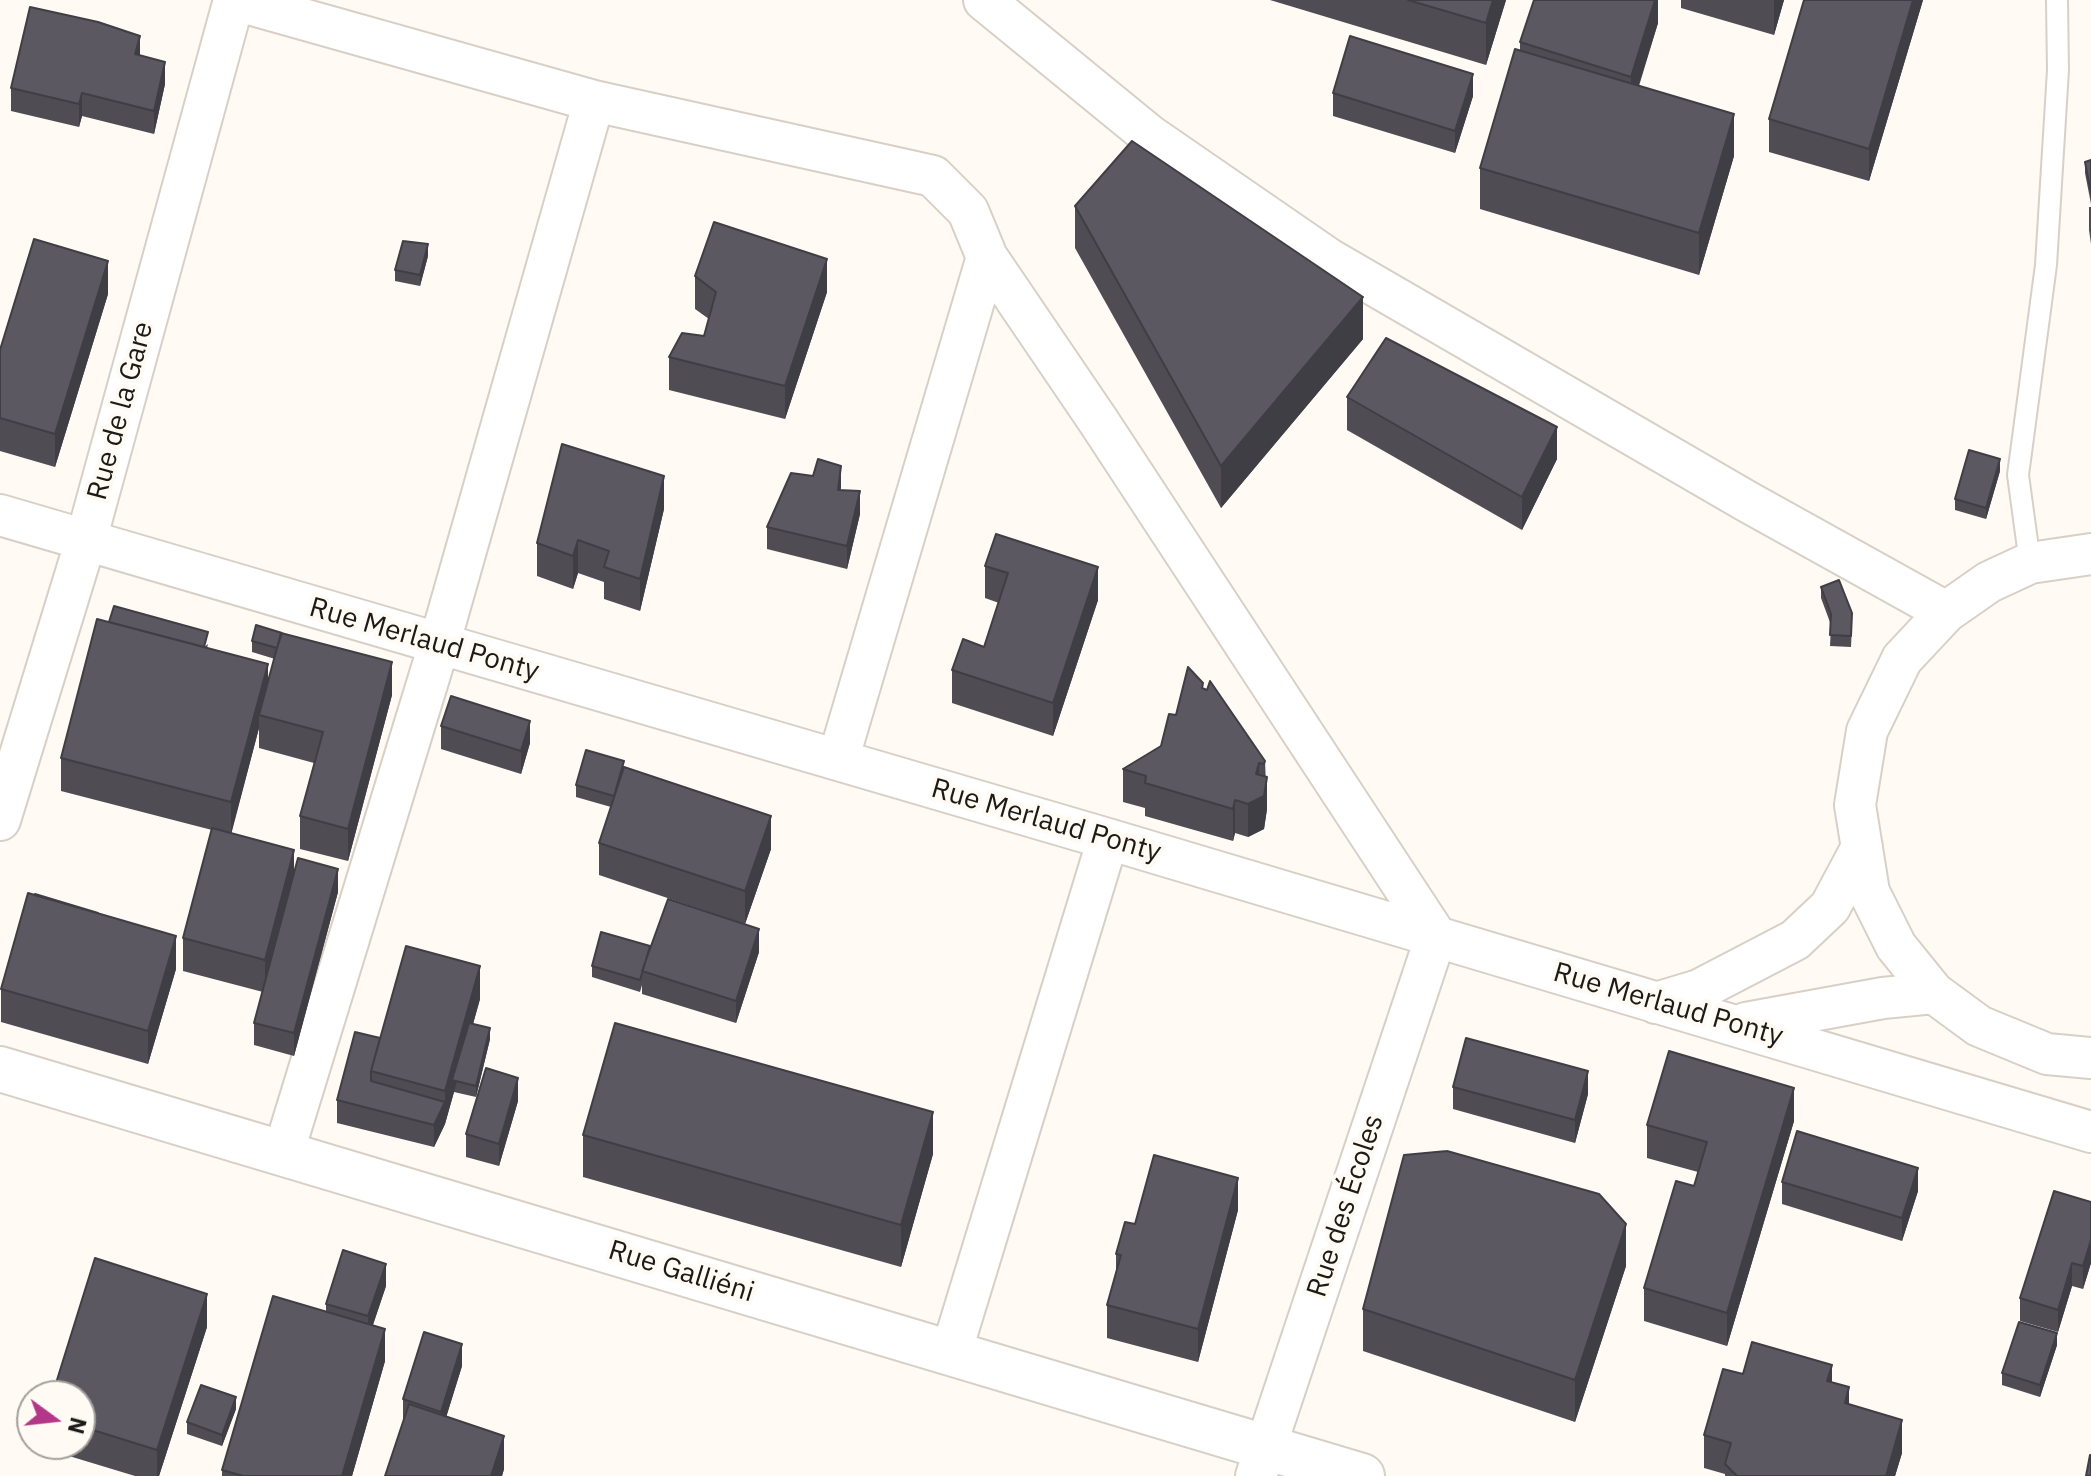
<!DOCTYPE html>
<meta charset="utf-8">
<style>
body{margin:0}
#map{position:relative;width:2091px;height:1476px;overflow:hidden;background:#fffaf4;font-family:"IBM Plex Sans",sans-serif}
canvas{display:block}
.north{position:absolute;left:16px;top:1380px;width:80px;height:80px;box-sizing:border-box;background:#fffaf4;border:2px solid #a4a09b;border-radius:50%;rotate:105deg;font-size:22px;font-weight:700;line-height:32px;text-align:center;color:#1c1a16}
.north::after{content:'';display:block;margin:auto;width:28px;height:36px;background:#b33788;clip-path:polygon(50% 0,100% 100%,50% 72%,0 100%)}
</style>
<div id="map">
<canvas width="2091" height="1476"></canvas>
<div class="north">N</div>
</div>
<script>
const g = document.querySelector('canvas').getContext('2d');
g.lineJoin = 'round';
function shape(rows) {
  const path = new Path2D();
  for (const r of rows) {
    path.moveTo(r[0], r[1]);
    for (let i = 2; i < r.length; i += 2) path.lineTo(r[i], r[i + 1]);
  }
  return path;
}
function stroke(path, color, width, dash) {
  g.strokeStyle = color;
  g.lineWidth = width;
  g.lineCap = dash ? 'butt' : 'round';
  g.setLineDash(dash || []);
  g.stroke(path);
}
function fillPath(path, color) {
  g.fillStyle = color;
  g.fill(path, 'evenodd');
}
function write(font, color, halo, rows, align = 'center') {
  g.font = font + ' "IBM Plex Sans",sans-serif';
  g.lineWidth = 8;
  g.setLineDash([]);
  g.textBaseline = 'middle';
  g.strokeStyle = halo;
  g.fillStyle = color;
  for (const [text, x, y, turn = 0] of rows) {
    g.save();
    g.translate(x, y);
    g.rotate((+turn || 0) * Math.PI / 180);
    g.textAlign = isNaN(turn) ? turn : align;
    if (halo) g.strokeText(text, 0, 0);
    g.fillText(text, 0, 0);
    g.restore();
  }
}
const service = shape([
 [2030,563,2018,475,2046,265,2058,70,2057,0]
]);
const minor = shape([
 [235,0,594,101,933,176,968,211,987,257,1099,422,1436,936],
 [984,0,1149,135,1329,259,1748,502,1946,612],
 [0,515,1108,839,2091,1132],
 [2091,554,2030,563,1989,582,1946,612,1902,659,1867,731,1855,805,1869,892,1896,946,1934,993,1979,1026,2047,1054,2091,1058],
 [838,760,987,257],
 [0,820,86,540,234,0],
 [1656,1003,1699,990,1795,940,1830,907,1862,847],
 [1746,1023,1883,998,1934,993],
 [283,1154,439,645,594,101],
 [951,1353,1108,839],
 [1256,1476,1436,936]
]);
const tertiary = shape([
 [0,1069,1362,1476]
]);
stroke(service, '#d8d0c6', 24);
stroke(minor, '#d8d0c6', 44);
stroke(tertiary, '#d8d0c6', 48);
stroke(service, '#fff', 20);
stroke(minor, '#fff', 40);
stroke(tertiary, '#fff', 44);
fillPath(shape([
 [1270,0,1506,0,1486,65],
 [1658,0,1658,23,1639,86,1734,156,1699,275,1480,209,1480,168,1520,50,1520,42],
 [1681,0,1784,0,1774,35,1681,8],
 [1923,0,1869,181,1769,152,1769,119],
 [140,55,165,84,154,134,82,116,79,127,11,111,11,88],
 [1333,93,1473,96,1455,153,1333,116],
 [2091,160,2091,204,2085,173,2085,162],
 [1075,206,1363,339,1221,508,1075,248],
 [2089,207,2091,207,2091,244,2089,230],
 [428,256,420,286,395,281,395,270],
 [695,276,827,292,785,419,669,390,669,357,704,336,709,319,695,309],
 [108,294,55,467,0,451,0,350],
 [1347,397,1557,459,1522,530,1347,430],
 [2000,471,1986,519,1955,510,1955,499],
 [841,490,860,514,847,569,767,549,767,527],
 [664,509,640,611,604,599,604,582,578,573,573,589,537,576,537,543],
 [985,566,1098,600,1053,736,952,703,952,670,984,647,999,603,985,598],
 [1821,587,1852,625,1851,647,1830,646,1831,625,1821,598],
 [256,625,392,695,348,861,300,849,300,816,314,763,259,748,259,728,231,833,294,872,338,892,294,1056,254,1045,254,1023,263,992,183,971,183,938,212,830,61,791,61,758,208,644,207,648,268,684,275,659,252,652,252,641],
 [1203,689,1265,761,1267,809,1264,829,1248,837,1235,833,1233,841,1145,816,1145,808,1123,802,1123,769,1161,746,1176,715],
 [441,726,530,743,521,774,441,749],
 [624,767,771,849,745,924,599,875,599,843,611,807,576,797,576,785],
 [650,946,759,952,736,1023,642,994,642,985,640,992,592,977,592,966],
 [176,969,148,1064,1,1022,1,989],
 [480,999,473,1024,490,1039,476,1097,454,1092,445,1124,434,1147,337,1123,337,1100,380,1038],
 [1453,1087,1588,1094,1575,1143,1453,1109],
 [518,1101,499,1166,466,1157,466,1134],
 [1794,1121,1727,1346,1644,1321,1644,1288,1694,1186,1698,1172,1647,1158,1647,1125],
 [583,1135,933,1154,901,1267,583,1177],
 [1782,1182,1918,1191,1902,1241,1782,1204],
 [2091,1202,2091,1263,2083,1289,2072,1286,2058,1332,2020,1321,2020,1298],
 [1238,1210,1198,1362,1107,1338,1107,1305,1116,1271,1116,1254,1135,1224],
 [1626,1266,1575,1422,1363,1351,1363,1309],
 [386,1286,373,1325,385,1361,352,1476,222,1476,222,1470,326,1311,326,1304],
 [207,1327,159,1476,135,1476,46,1449,46,1444,80,1444,80,1396],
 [2057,1345,2040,1397,2002,1385,2002,1373],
 [462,1366,446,1417,504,1469,502,1476,385,1476,403,1422,403,1399],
 [1743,1374,1832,1382,1849,1405,1902,1453,1895,1476,1725,1476,1725,1474,1704,1468,1704,1435],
 [236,1409,222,1446,187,1434,187,1422]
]), '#4f4c54');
fillPath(shape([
 [1493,0,1506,0,1486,65,1486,23],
 [1655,0,1658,0,1658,23,1631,109,1631,77],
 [1774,0,1784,0,1774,35],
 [1913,0,1923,0,1869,181,1869,149],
 [140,36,140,59,135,54],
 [165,62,165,84,154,134,154,111],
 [1473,74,1473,96,1455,153,1455,131],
 [82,93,82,116,79,127,79,104],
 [1734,114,1734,156,1699,275,1699,233],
 [428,244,428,256,420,286,420,275],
 [827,259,827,292,785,419,785,386],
 [108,261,108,294,55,467,55,434],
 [1363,297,1363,339,1221,508,1221,466],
 [1557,427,1557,459,1522,530,1522,497],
 [2000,459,2000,471,1986,519,1986,508],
 [841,466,841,488,838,512,838,490],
 [664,476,664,509,640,611,640,579],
 [860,491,860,514,847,569,847,546],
 [578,540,578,573,573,589,573,556],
 [1098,567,1098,600,1053,736,1053,703],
 [392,662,392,695,348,861,348,829],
 [268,664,268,696,259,715,259,728,231,835,231,802],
 [530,721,530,743,521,774,521,751],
 [1265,761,1265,791,1267,777,1267,809,1264,829,1248,837,1248,804,1259,763,1259,796,1264,796],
 [1235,800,1235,833,1233,841,1233,809],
 [771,816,771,849,745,924,745,891],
 [294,850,294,882,265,992,265,960],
 [338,869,338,892,294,1056,294,1033],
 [759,929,759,952,736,1023,736,1001],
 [176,936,176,969,148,1064,148,1031],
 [480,966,480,999,445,1124,434,1147,434,1125,445,1102,445,1091],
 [490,1028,490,1039,476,1097,476,1086],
 [1588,1071,1588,1094,1575,1143,1575,1120],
 [518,1078,518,1101,499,1166,499,1144],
 [1794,1088,1794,1121,1727,1346,1727,1313],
 [933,1112,933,1154,901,1267,901,1225],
 [1918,1168,1918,1191,1902,1241,1902,1218],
 [1238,1178,1238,1210,1198,1362,1198,1329],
 [1626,1224,1626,1266,1575,1422,1575,1380],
 [2091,1240,2091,1263,2083,1289,2083,1266],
 [2072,1263,2072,1286,2058,1332,2058,1310],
 [386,1264,386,1286,368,1339,368,1316],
 [207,1294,207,1327,159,1476,157,1476,157,1450],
 [385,1329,385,1361,352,1476,342,1476],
 [2057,1333,2057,1345,2040,1397,2040,1385],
 [462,1344,462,1366,441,1434,441,1412],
 [1832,1365,1832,1398,1827,1381],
 [1849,1387,1849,1419,1845,1403],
 [236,1397,236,1409,222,1446,222,1435],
 [1902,1420,1902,1453,1895,1476,1886,1476],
 [504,1436,504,1469,502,1476,491,1476]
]), '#403e45');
const building = shape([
 [1408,0,1493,0,1486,23,1408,0],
 [1534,0,1655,0,1631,77,1520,42,1534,0],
 [1804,0,1913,0,1869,149,1769,119,1804,0],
 [30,7,98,22,140,36,135,54,165,62,154,111,82,93,79,104,11,88,30,7],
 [1350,36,1473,74,1455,131,1333,93,1350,36],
 [1515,49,1734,114,1699,233,1480,168,1515,49],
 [1132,141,1363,297,1221,466,1075,206,1132,141],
 [2091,160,2091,193,2085,162,2091,160],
 [714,222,827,259,785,386,669,357,682,333,704,336,716,292,695,276,714,222],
 [34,239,108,261,55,434,0,418,0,350,34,239],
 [403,241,428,244,420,275,395,270,403,241],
 [1386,338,1557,427,1522,497,1347,397,1386,338],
 [562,444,664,476,640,579,604,567,609,551,578,540,573,556,537,543,562,444],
 [1969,450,2000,459,1986,508,1955,499,1969,450],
 [818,459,841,466,838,490,860,491,847,546,767,527,791,473,813,476,818,459],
 [996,534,1098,567,1053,703,952,670,963,639,984,647,1008,573,985,566,996,534],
 [1839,580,1852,613,1851,636,1830,635,1831,614,1821,587,1839,580],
 [114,606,208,632,204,647,109,622,114,606],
 [97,619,268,664,231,802,61,758,97,619],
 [256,625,282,633,277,648,252,641,256,625],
 [281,633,392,662,348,829,300,816,323,732,259,715,281,633],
 [1188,667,1203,683,1202,688,1207,690,1210,681,1265,761,1264,764,1259,763,1256,774,1267,777,1264,796,1248,804,1235,800,1233,809,1145,783,1146,776,1123,769,1161,746,1169,714,1176,715,1188,667],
 [451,696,530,721,521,751,441,726,451,696],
 [586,750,624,761,614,796,576,785,586,750],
 [624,767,771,816,745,891,599,843,624,767],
 [212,828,294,850,265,960,183,938,212,828],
 [298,858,338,869,294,1033,254,1023,298,858],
 [28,893,176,936,148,1031,1,989,28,893],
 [35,894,98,913,34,895,35,894],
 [668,899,759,929,736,1001,642,971,668,899],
 [601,932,650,946,640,980,592,966,601,932],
 [406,946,480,966,445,1091,371,1071,406,946],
 [469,1023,490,1028,476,1086,452,1080,469,1023],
 [615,1023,933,1112,901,1225,583,1135,615,1023],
 [355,1032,380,1038,371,1071,371,1081,445,1102,434,1125,337,1100,355,1032],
 [1466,1038,1588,1071,1575,1120,1453,1087,1466,1038],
 [1669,1051,1794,1088,1727,1313,1644,1288,1676,1181,1694,1186,1707,1142,1647,1125,1669,1051],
 [486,1068,518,1078,499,1144,466,1134,486,1068],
 [1797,1131,1918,1168,1902,1218,1782,1182,1797,1131],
 [1447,1151,1599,1194,1626,1224,1575,1380,1363,1309,1404,1155,1447,1151],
 [1154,1155,1238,1178,1198,1329,1107,1305,1121,1255,1116,1254,1125,1222,1135,1224,1154,1155],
 [2054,1191,2091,1202,2091,1240,2083,1266,2072,1263,2058,1310,2020,1298,2054,1191],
 [343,1250,386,1264,368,1316,326,1304,343,1250],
 [95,1258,207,1294,157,1450,80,1426,80,1396,52,1396,95,1258],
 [273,1296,385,1329,342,1476,243,1476,222,1470,273,1296],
 [2019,1322,2057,1333,2040,1385,2002,1373,2019,1322],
 [424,1332,462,1344,441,1412,403,1399,424,1332],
 [1752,1342,1832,1365,1827,1381,1849,1387,1845,1403,1902,1420,1886,1476,1737,1476,1725,1464,1731,1443,1704,1435,1723,1369,1743,1374,1752,1342],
 [201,1385,236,1397,222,1435,187,1422,201,1385],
 [409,1404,504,1436,491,1476,385,1476,409,1404],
 [2090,1455,2091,1455,2091,1476,2086,1476,2090,1455]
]);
fillPath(building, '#5c5862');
stroke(building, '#403e45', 2);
write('28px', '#1c1a16', '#fffaf4', [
 ["Rue de la Gare",121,411,-75],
 ["Rue Merlaud Ponty",424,640,16],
 ["Rue Merlaud Ponty",1046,821,16],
 ["Rue Merlaud Ponty",1668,1005,16],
 ["Rue des Écoles",1346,1206,-72],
 ["Rue Galliéni",681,1272,17]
]);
</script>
